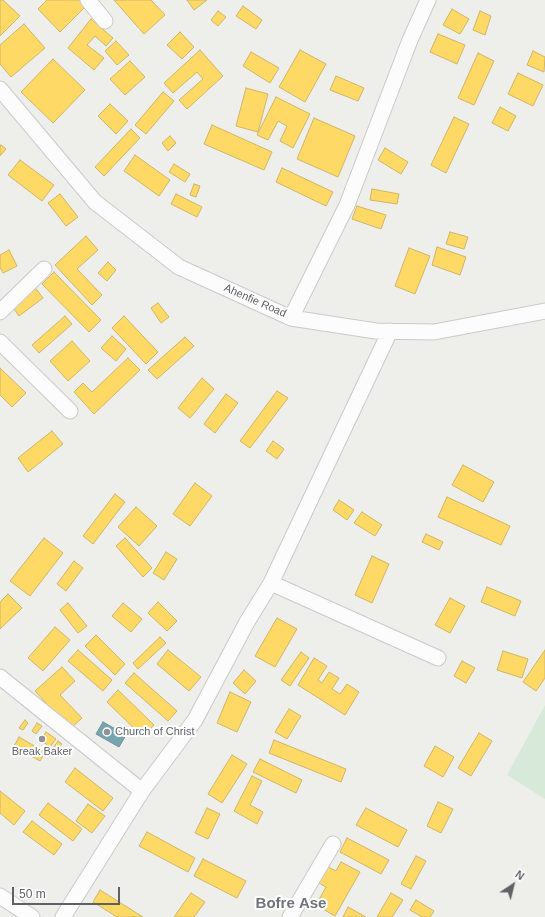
<!DOCTYPE html>
<style>
body{margin:0}
#map{position:relative;width:545px;height:917px;overflow:hidden;background:#eeeeea;font-family:Helvetica,sans-serif}
canvas{display:block}
.north{position:absolute;left:493px;top:865px;width:40px;height:40px;-webkit-text-stroke:3px #fff;paint-order:stroke;rotate:35deg;font-size:11px;font-weight:700;line-height:16px;text-align:center;color:#5f6167}
.north::after{content:'';display:block;margin:auto;width:14px;height:18px;background:#5f6167;clip-path:polygon(50% 0,100% 100%,50% 72%,0 100%)}
.scale{position:absolute;left:12px;top:887px;width:108px;height:18px;box-sizing:border-box;border:2px solid #5f6167;border-top:0;padding-left:5px;font-size:12px;line-height:14px;white-space:nowrap;color:#5f6167;-webkit-text-stroke:3px #fff;paint-order:stroke}
</style>
<div id="map">
<canvas width="545" height="917"></canvas>
<div class="north">N</div>
<div class="scale">50 m</div>
</div>
<script>
const g = document.querySelector('canvas').getContext('2d');
g.lineJoin = 'round';
function fillPath(path, color) {
  g.fillStyle = color;
  g.fill(path, 'evenodd');
}
function shape(rows) {
  const path = new Path2D();
  for (const r of rows) {
    path.moveTo(r[0], r[1]);
    for (let i = 2; i < r.length; i += 2) path.lineTo(r[i], r[i + 1]);
  }
  return path;
}
function stroke(path, color, width, dash) {
  g.strokeStyle = color;
  g.lineWidth = width;
  g.lineCap = dash ? 'butt' : 'round';
  g.setLineDash(dash || []);
  g.stroke(path);
}
function write(font, color, halo, rows, align = 'center') {
  g.font = font + ' Helvetica,sans-serif';
  g.lineWidth = 4;
  g.setLineDash([]);
  g.textBaseline = 'middle';
  g.strokeStyle = halo;
  g.fillStyle = color;
  for (const [text, x, y, turn = 0] of rows) {
    g.save();
    g.translate(x, y);
    g.rotate((+turn || 0) * Math.PI / 180);
    g.textAlign = isNaN(turn) ? turn : align;
    if (halo) g.strokeText(text, 0, 0);
    g.fillText(text, 0, 0);
    g.restore();
  }
}
fillPath(shape([
 [545,705,545,799,507,775]
]), '#d7eada');
const homes = shape([
 [0,0,3,0,20,16,0,36,0,0],
 [47,0,80,0,86,6,60,32,38,9,47,0],
 [114,0,151,0,165,15,144,34,114,0],
 [187,0,207,0,194,10,187,0],
 [243,6,262,20,256,29,236,16,243,6],
 [452,9,469,19,460,34,443,25,452,9],
 [218,11,226,17,218,26,211,20,218,11],
 [480,11,491,16,485,35,473,30,480,11],
 [91,19,113,38,106,46,95,36,87,45,104,58,94,70,68,48,91,19],
 [24,24,45,48,11,77,0,64,0,45,24,24],
 [180,32,194,47,182,59,167,45,180,32],
 [438,34,465,45,457,64,430,52,438,34],
 [116,41,129,55,117,65,105,51,116,41],
 [200,50,223,76,187,109,179,100,203,79,197,72,173,93,164,83,200,50],
 [300,50,326,64,305,102,279,87,300,50],
 [533,51,545,57,544,72,527,65,533,51],
 [251,52,279,68,270,83,243,66,251,52],
 [478,53,494,61,474,105,458,98,478,53],
 [53,59,85,90,53,123,21,92,53,59],
 [130,61,145,77,125,95,110,79,130,61],
 [518,73,543,85,533,106,508,94,518,73],
 [336,76,364,88,358,101,330,90,336,76],
 [246,88,268,94,258,132,236,126,246,88],
 [163,92,174,101,146,134,135,125,163,92],
 [276,97,310,114,293,148,280,141,287,126,278,121,268,140,257,135,276,97],
 [110,104,128,121,116,134,98,116,110,104],
 [500,107,516,116,508,131,492,123,500,107],
 [454,117,469,124,446,173,431,165,454,117],
 [314,118,355,136,338,177,297,159,314,118],
 [212,125,272,152,264,170,204,144,212,125],
 [131,129,140,138,104,176,95,167,131,129],
 [170,136,176,143,168,151,162,143,170,136],
 [1,145,6,149,0,156,0,146,1,145],
 [385,148,408,162,401,174,378,160,385,148],
 [135,155,170,180,159,196,124,171,135,155],
 [20,160,54,185,42,201,8,175,20,160],
 [174,164,190,174,185,182,169,172,174,164],
 [282,168,333,192,326,206,276,182,282,168],
 [194,184,200,186,196,197,190,195,194,184],
 [372,189,399,194,397,204,370,200,372,189],
 [60,194,78,217,66,226,48,203,60,194],
 [176,194,202,207,197,217,171,204,176,194],
 [357,206,386,215,381,229,352,219,357,206],
 [450,232,468,237,464,249,446,244,450,232],
 [86,236,98,250,77,269,102,295,92,305,55,265,86,236],
 [437,247,466,257,460,275,432,265,437,247],
 [409,248,430,256,415,294,395,286,409,248],
 [9,250,17,266,3,273,0,267,0,255,9,250],
 [108,262,116,270,107,281,98,273,108,262],
 [54,272,101,320,89,332,42,284,54,272],
 [34,286,43,298,19,316,10,303,34,286],
 [158,303,169,317,161,323,151,308,158,303],
 [65,316,72,324,39,353,32,345,65,316],
 [124,316,158,352,146,364,112,328,124,316],
 [112,336,126,349,116,361,101,348,112,336],
 [185,337,194,346,157,379,148,370,185,337],
 [72,341,90,361,68,381,50,361,72,341],
 [128,358,140,370,94,414,74,392,83,383,92,392,128,358],
 [0,368,26,393,12,407,0,395,0,368],
 [202,378,214,389,190,418,178,408,202,378],
 [277,391,288,398,250,448,240,441,277,391],
 [226,394,238,403,215,433,204,424,226,394],
 [52,431,63,444,28,472,18,458,52,431],
 [273,441,284,449,277,459,266,451,273,441],
 [463,465,494,482,483,502,452,485,463,465],
 [195,483,212,496,190,526,173,514,195,483],
 [115,494,125,502,93,544,83,536,115,494],
 [447,497,510,526,501,545,438,517,447,497],
 [339,500,354,510,347,520,333,510,339,500],
 [136,507,157,526,139,546,118,527,136,507],
 [362,512,382,525,375,536,354,523,362,512],
 [426,534,443,542,439,550,422,542,426,534],
 [44,538,63,553,30,596,10,581,44,538],
 [125,538,152,568,143,577,116,546,125,538],
 [166,552,177,559,164,580,153,573,166,552],
 [372,556,389,564,372,603,355,595,372,556],
 [74,561,83,568,66,591,57,584,74,561],
 [487,587,521,601,515,616,481,602,487,587],
 [8,594,22,608,0,629,0,602,8,594],
 [450,598,465,606,450,633,435,625,450,598],
 [158,602,177,621,167,631,148,613,158,602],
 [68,603,87,626,78,633,60,610,68,603],
 [123,603,142,619,131,632,112,616,123,603],
 [277,618,297,629,275,667,255,656,277,618],
 [55,627,70,640,43,671,28,658,55,627],
 [96,635,125,664,115,675,85,646,96,635],
 [160,637,166,643,138,669,133,663,160,637],
 [78,650,112,680,103,691,68,661,78,650],
 [168,650,201,677,189,691,157,664,168,650],
 [545,650,545,678,536,691,523,682,545,650],
 [503,651,528,659,522,678,497,670,503,651],
 [301,652,309,658,290,686,281,680,301,652],
 [314,658,327,666,318,680,322,683,329,672,339,678,332,689,340,694,347,684,359,692,345,715,298,685,314,658],
 [462,661,475,668,466,683,454,676,462,661],
 [62,667,75,681,60,695,82,718,70,729,35,691,62,667],
 [244,670,256,681,245,694,233,683,244,670],
 [134,673,177,711,168,721,125,683,134,673],
 [118,690,154,725,142,736,107,702,118,690],
 [230,692,251,702,237,732,217,723,230,692],
 [289,709,301,716,287,739,275,732,289,709],
 [25,720,28,723,23,730,19,728,25,720],
 [37,723,42,726,36,734,32,731,37,723],
 [46,732,56,739,50,747,41,740,46,732],
 [479,733,492,741,471,776,458,768,479,733],
 [19,737,45,752,40,761,14,746,19,737],
 [274,740,346,769,341,782,269,753,274,740],
 [58,741,62,744,57,750,53,748,58,741],
 [435,746,454,757,443,777,424,766,435,746],
 [232,755,247,764,222,803,208,794,232,755],
 [260,759,302,780,296,793,253,772,260,759],
 [75,768,113,798,103,811,65,782,75,768],
 [252,776,262,781,250,805,263,812,257,824,234,811,252,776],
 [0,791,25,811,14,825,0,813,0,791],
 [438,802,453,809,441,833,427,826,438,802],
 [48,803,82,829,73,841,39,815,48,803],
 [88,804,105,816,92,833,76,821,88,804],
 [207,808,220,814,208,839,195,833,207,808],
 [366,808,407,830,398,847,356,825,366,808],
 [32,821,62,844,54,855,23,832,32,821],
 [147,832,195,858,188,872,139,846,147,832],
 [347,838,389,860,381,874,340,852,347,838],
 [416,856,426,861,411,889,401,884,416,856],
 [203,859,246,881,237,898,194,876,203,859],
 [341,862,360,872,335,916,316,905,326,887,319,883,328,867,336,871,341,862],
 [100,890,143,917,117,917,93,902,100,890],
 [191,893,205,902,194,917,174,917,191,893],
 [391,893,403,900,392,917,377,917,391,893],
 [416,900,434,911,430,917,422,917,410,910,416,900],
 [348,907,366,917,343,917,348,907]
]);
fillPath(homes, '#ffd966');
stroke(homes, '#cfb566', 1);
const public = shape([
 [103,722,126,735,119,747,96,734,103,722]
]);
fillPath(public, '#76a5af');
stroke(public, '#6f9199', 1);
const street = shape([
 [88,0,105,21],
 [0,89,95,202,179,267,291,318,347,205,410,40,428,0],
 [0,312,44,269],
 [291,318,376,331,434,332,545,311],
 [0,342,70,411],
 [271,583,390,331],
 [0,677,142,791,195,720,247,622,271,583,438,658],
 [0,896,32,917],
 [63,917,142,791],
 [290,917,333,844]
]);
stroke(street, '#cacaca', 17);
stroke(street, '#fcfcfc', 15);
for (const [x, y, r, color] of [
 [107,732,4,"#919295"],
 [42,739,4,"#919295"]
]) {
  const dot = new Path2D();
  dot.arc(x, y, r, 0, 2 * Math.PI);
  g.fillStyle = color;
  g.fill(dot);
  stroke(dot, '#fff', 1.5);
}
write('11px', '#5f6167', '#fff', [
 ["Ahenfie Road",255,301,24]
]);
write('11px', '#5f6167', '#fff', [
 ["Church of Christ",115,732],
 ["Break Baker",42,752,"center"]
], 'left');
write('bold 15px', '#707379', '#fff', [
 ["Bofre Ase",291,904]
]);
</script>
